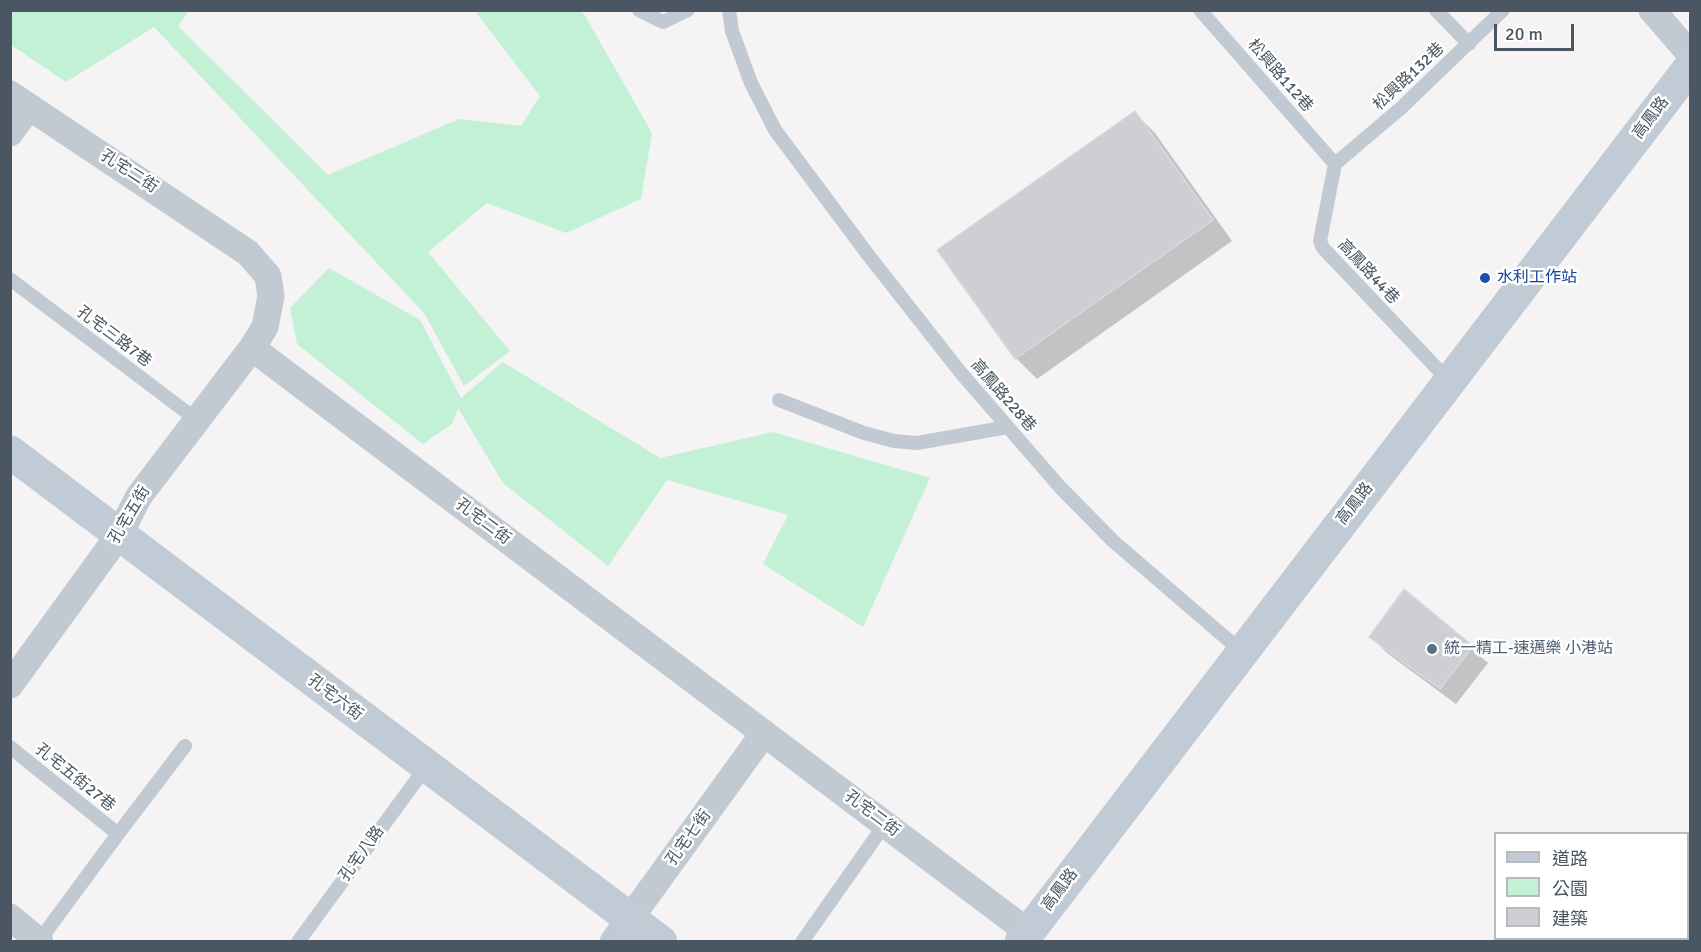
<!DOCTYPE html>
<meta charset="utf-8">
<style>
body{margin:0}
#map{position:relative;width:1701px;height:952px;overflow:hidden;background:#f5f3f3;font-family:Signika,"Noto Sans TC",sans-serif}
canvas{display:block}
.frame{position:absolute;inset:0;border:12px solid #4a5661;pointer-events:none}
.legend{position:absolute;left:1494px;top:832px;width:195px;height:108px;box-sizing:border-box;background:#fff;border:2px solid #b7bbc0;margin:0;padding:8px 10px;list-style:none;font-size:18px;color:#4a5661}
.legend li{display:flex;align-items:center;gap:12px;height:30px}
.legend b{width:30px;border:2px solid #b7bbc0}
.scale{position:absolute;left:1494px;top:24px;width:80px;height:27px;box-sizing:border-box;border:3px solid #4a5661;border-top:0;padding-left:8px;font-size:18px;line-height:21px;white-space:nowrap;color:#4a5661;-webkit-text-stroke:4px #fff;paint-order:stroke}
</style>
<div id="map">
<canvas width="1701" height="952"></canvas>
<div class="frame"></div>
<ul class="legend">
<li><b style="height:8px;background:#c1cbd6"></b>道路</li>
<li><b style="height:16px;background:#c3f1d5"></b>公園</li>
<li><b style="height:16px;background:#cdcfd5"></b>建築</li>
</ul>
<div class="scale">20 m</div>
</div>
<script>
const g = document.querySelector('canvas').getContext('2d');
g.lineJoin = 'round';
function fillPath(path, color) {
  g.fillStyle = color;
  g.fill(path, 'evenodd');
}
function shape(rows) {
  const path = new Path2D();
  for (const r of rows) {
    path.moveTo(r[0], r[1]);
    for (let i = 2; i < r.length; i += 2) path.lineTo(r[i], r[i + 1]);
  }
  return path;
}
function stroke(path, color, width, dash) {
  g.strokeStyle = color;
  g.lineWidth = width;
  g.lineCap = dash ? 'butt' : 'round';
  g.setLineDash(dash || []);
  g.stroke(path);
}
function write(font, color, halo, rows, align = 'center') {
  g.font = font + ' Signika,"Noto Sans TC",sans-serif';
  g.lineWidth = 5;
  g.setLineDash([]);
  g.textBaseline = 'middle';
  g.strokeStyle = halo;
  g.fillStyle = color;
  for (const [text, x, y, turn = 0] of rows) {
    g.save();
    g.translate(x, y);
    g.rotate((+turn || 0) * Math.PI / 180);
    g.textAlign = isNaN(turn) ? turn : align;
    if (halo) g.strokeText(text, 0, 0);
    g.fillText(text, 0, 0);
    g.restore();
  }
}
fillPath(shape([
 [10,11,189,11,178,26,328,175,459,119,521,126,540,96,478,15,477,11,579,11,584,14,652,133,641,199,566,233,487,203,428,252,510,351,464,386,424,313,154,27,66,82,11,45],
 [329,268,420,320,461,398,503,362,660,458,773,432,930,478,863,627,763,564,788,515,667,480,608,566,503,483,458,408,452,424,423,444,297,344,290,308]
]), '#c3f1d5');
fillPath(shape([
 [1135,113,1155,133,1232,241,1037,379,1016,358],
 [1404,591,1488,663,1456,704,1387,653,1371,637]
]), '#0003');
const building = shape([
 [1135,111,1213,220,1015,359,937,250,1135,111],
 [1404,589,1473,646,1440,689,1369,637,1404,589]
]);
fillPath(building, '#cdcfd5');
stroke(building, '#d7d9de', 1.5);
stroke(shape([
 [639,10,663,22,688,10],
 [729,10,732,31,751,83,775,130,869,256,961,373,1059,486,1113,541,1241,651],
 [1200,10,1335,164],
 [1436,10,1469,44],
 [1335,164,1320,241,1323,248,1449,381],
 [1335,164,1401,108,1503,10],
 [10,279,197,420],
 [779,400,864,433,894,441,917,443,1008,427],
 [10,747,118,834,39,941],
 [118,834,185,746],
 [298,942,426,767],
 [802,942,885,824]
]), '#c1cad2', 14);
stroke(shape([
 [1652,10,1690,54],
 [10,94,248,253,268,276,271,296,265,327,252,348,1028,932],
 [10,133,29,107],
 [10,685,119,535,139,496,252,348],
 [10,917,40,942],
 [613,942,764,733]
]), '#c1cad2', 27);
stroke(shape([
 [10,452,661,942],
 [1021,942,1690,67]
]), '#c1cbd6', 33);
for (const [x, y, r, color] of [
 [1485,278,6,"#1a4fb4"],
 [1432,649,6,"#5c6f8a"]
]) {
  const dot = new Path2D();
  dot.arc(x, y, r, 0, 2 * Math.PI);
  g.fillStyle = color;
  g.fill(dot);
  stroke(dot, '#fff', 2);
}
write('16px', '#4a5661', '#fff', [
 ["松興路112巷",1280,76,49],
 ["松興路132巷",1409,77,-43],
 ["高鳳路",1651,118,-53],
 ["孔宅二街",129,172,33],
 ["高鳳路44巷",1368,272,47],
 ["孔宅三路7巷",114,337,37],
 ["高鳳路228巷",1003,396,49],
 ["高鳳路",1355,504,-52],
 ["孔宅五街",130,515,-59],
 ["孔宅二街",483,522,37],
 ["孔宅六街",335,698,37],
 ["孔宅五街27巷",75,778,39],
 ["孔宅二街",872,814,37],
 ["孔宅七街",689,838,-54],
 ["孔宅八路",362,854,-54],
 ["高鳳路",1060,890,-53]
]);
write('16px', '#164399', '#fff', [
 ["水利工作站",1497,278]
], 'left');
write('16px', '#4e5e75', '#fff', [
 ["統一精工-速邁樂 小港站",1444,649]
], 'left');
</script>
